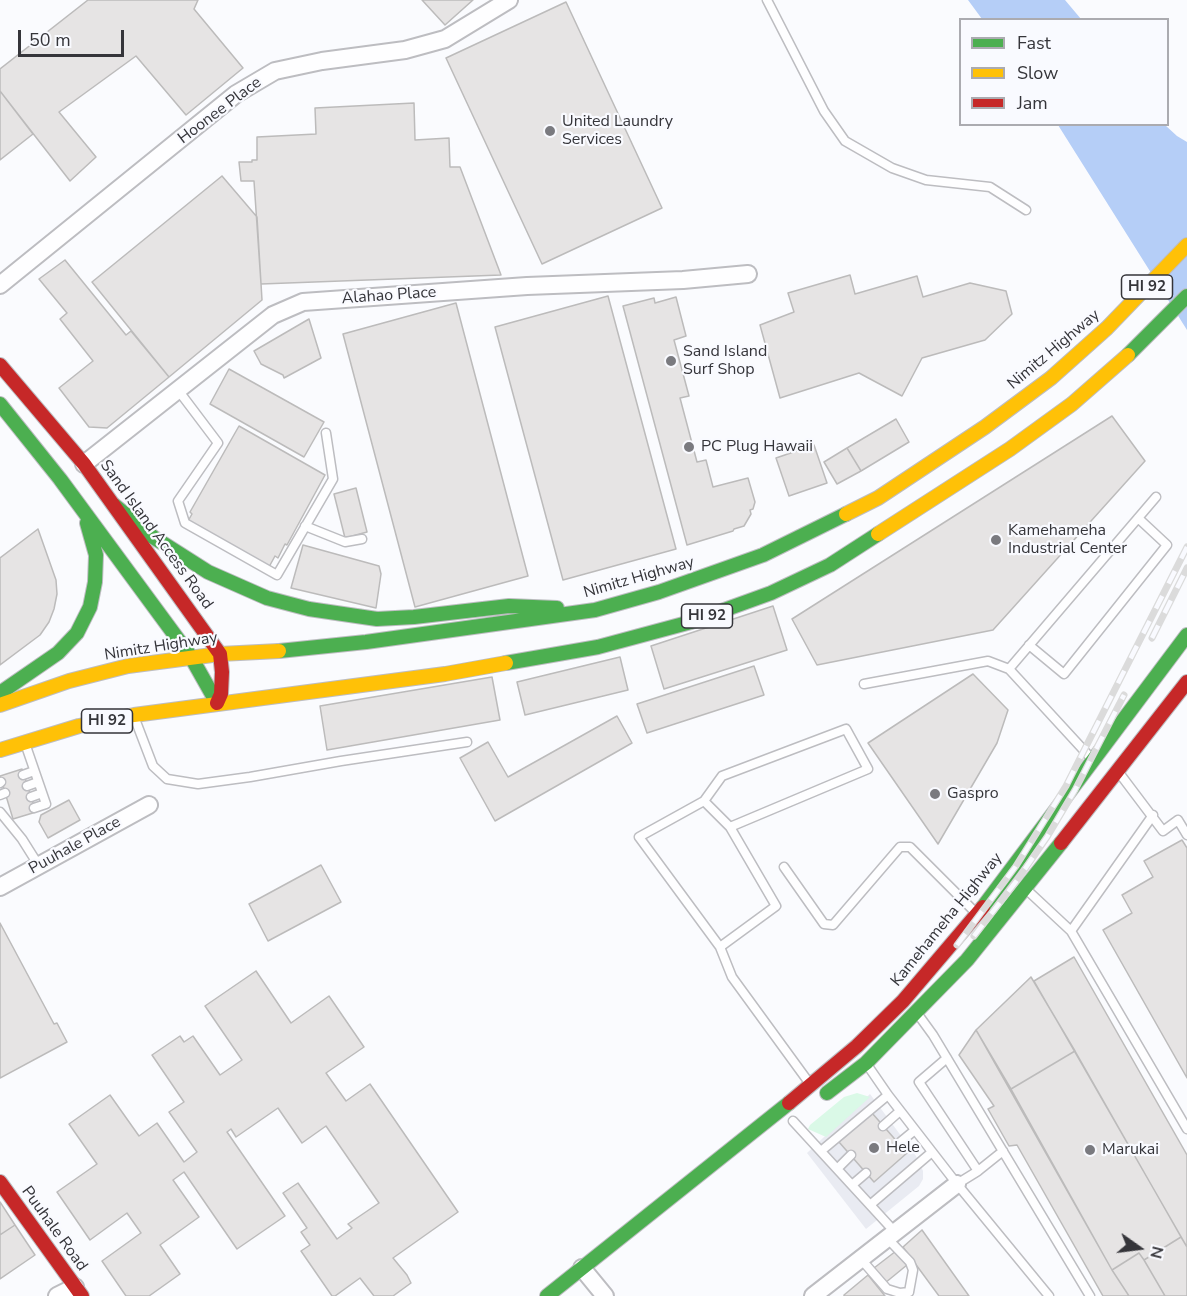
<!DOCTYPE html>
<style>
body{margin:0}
#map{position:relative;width:1187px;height:1296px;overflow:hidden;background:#fafbfe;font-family:"Nunito Sans",sans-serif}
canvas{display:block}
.legend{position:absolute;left:959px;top:18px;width:210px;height:108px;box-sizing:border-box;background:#f9faff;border:2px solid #ababb0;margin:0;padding:8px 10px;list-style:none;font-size:18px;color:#35353a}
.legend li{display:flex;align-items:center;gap:12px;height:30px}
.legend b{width:30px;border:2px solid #ababb0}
.north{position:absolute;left:1109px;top:1218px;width:60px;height:60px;-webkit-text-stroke:4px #f9faff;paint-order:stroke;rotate:104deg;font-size:16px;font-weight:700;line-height:24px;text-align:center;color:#35353a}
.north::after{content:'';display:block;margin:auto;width:21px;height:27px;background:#35353a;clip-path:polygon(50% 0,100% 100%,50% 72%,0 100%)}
.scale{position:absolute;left:18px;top:30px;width:106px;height:27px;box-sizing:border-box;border:3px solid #35353a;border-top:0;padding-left:8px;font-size:18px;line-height:21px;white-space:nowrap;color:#35353a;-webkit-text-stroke:4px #f9faff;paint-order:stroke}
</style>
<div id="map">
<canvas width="1187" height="1296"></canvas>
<ul class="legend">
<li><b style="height:8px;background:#4caf50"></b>Fast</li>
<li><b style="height:8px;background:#ffc107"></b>Slow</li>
<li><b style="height:8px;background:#c62828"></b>Jam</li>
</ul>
<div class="north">N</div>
<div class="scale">50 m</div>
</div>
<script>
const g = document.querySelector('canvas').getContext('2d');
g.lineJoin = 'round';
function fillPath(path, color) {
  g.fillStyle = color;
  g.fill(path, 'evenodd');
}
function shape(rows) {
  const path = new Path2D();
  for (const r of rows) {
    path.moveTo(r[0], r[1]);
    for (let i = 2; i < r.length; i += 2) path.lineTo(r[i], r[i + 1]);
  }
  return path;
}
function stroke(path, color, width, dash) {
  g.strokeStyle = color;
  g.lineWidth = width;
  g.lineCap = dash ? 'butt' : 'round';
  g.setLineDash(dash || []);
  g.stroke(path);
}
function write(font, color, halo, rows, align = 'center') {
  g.font = font + ' "Nunito Sans",sans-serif';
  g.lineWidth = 4.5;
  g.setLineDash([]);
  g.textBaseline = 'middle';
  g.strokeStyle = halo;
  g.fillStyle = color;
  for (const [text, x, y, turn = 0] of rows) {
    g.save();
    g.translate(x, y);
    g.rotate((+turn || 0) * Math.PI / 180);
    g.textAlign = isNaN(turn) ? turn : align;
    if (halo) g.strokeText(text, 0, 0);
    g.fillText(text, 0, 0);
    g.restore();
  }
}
fillPath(shape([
 [870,1094,916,1156,923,1171,923,1179,919,1186,866,1229,807,1153]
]), '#e9ebf2');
fillPath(shape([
 [857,1093,870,1097,826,1137,808,1129,810,1125,844,1097]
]), '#daf9e7');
fillPath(shape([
 [968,0,1065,0,1081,19,982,19],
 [1058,125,1165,125,1177,136,1187,142,1187,330]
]), '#b5cef7');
const building = shape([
 [88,0,198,0,194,9,243,68,186,115,136,56,59,112,96,157,70,181,0,91,0,69,88,0],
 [422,0,473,0,445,25,422,0],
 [566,2,662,208,542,264,446,58,566,2],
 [0,91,33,134,0,160,0,91],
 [414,103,415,140,449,138,450,167,460,167,501,275,261,284,254,181,241,181,239,162,252,162,252,160,257,160,257,137,316,134,315,108,414,103],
 [222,176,257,217,262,300,169,377,92,282,222,176],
 [65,260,126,335,131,331,169,377,107,428,89,427,59,388,93,361,60,319,67,313,39,279,65,260],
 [850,275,855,294,917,276,923,297,970,283,1006,291,1012,314,985,340,922,358,902,396,859,373,780,398,760,325,794,312,788,293,850,275],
 [608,296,676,549,563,580,495,327,608,296],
 [676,297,686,336,674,340,689,396,680,398,697,462,706,460,713,487,748,478,755,502,753,509,750,510,751,514,744,526,734,529,733,531,687,545,623,306,654,298,655,303,676,297],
 [456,303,528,576,415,607,343,334,456,303],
 [309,319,321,358,284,378,283,375,261,364,254,351,309,319],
 [229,369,324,422,304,457,210,404,229,369],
 [1112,416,1145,461,993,630,817,665,792,619,1112,416],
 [896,419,909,442,861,471,847,448,896,419],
 [239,426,325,475,287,545,285,544,278,558,275,556,269,567,188,521,192,514,190,512,239,426],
 [814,445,827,483,789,496,776,458,814,445],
 [847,448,861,471,837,484,824,462,847,448],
 [356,488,367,532,345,538,334,494,356,488],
 [38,529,56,580,57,594,54,609,49,622,40,635,0,665,0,558,38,529],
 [303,545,379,566,381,574,376,608,291,588,303,545],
 [773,606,787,650,664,689,651,646,773,606],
 [620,657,628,690,525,715,517,682,620,657],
 [754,666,764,695,647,733,637,704,754,666],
 [973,674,1008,710,997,743,938,844,868,743,973,674],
 [492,677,500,720,327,750,320,706,492,677],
 [617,716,632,743,495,821,460,758,488,742,508,777,617,716],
 [22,769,36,812,13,819,0,776,22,769],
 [69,800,80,820,48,838,39,822,41,815,69,800],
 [1182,840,1187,848,1187,1078,1103,930,1132,913,1122,895,1153,877,1144,861,1182,840],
 [321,865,341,902,268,941,249,904,321,865],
 [0,923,54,1024,57,1023,67,1042,0,1078,0,923],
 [1074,957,1187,1155,1187,1247,1034,981,1074,957],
 [256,971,291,1023,329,996,364,1047,326,1073,346,1101,370,1084,458,1212,393,1258,407,1275,411,1283,393,1296,374,1296,360,1278,335,1296,332,1296,301,1251,310,1245,301,1232,307,1228,283,1193,298,1183,337,1239,352,1228,348,1224,379,1203,326,1126,302,1143,278,1108,236,1137,231,1129,227,1132,285,1216,237,1249,184,1172,173,1180,199,1217,160,1245,180,1274,149,1296,126,1296,102,1261,141,1233,127,1213,90,1240,57,1192,97,1164,69,1124,110,1095,139,1136,157,1123,184,1162,197,1152,169,1112,184,1102,152,1055,180,1036,184,1042,193,1036,220,1075,242,1060,205,1006,256,971],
 [1031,977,1075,1051,1011,1089,976,1030,1031,977],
 [976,1030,1112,1270,1129,1296,1103,1296,1017,1145,1009,1146,988,1109,994,1106,959,1055,976,1030],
 [1075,1051,1181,1237,1144,1260,1139,1253,1112,1270,1011,1089,1075,1051],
 [872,1113,907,1153,874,1182,839,1142,872,1113],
 [0,1202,15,1225,0,1235,0,1202],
 [15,1225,35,1255,0,1279,0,1235,15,1225],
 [922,1230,969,1296,939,1296,903,1247,922,1230],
 [1181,1237,1187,1247,1187,1296,1165,1296,1144,1260,1181,1237],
 [896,1251,907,1265,885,1283,874,1268,896,1251],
 [1139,1253,1144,1260,1165,1296,1129,1296,1112,1270,1139,1253],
 [868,1275,885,1296,844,1296,844,1295,868,1275]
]);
fillPath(building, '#e6e4e4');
stroke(building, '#bcbbbb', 1.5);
const lane = shape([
 [767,0,824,111,845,141,892,168,926,180,990,187,1026,210],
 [178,390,218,443,178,501,185,523,277,575,333,479,326,433],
 [305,526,345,542,362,539],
 [1029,645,1064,674,1167,545,1138,518],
 [1009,669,1156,497],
 [864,684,988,661,1009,669,1090,757],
 [135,719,153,766,167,779,198,784,250,777,341,761,467,742],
 [26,746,46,804,34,808],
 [1120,774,1163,831,1178,820,1187,835],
 [23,775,34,771],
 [0,783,1,782],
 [27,786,38,782],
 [0,795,5,793],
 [31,797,42,793],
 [704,801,639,837,720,947],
 [0,812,22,839,39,866],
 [730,827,704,801,722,776,846,729,868,769,730,827,776,906,720,947,732,977,810,1084],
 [784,867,824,924,833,925,900,847,910,847,975,912],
 [1027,890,1071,931,1187,1129],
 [1071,931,1153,815],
 [917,1013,933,1035,1090,1296],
 [947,1058,919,1082,978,1171,1003,1151],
 [868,1066,888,1095,957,1184,1049,1296],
 [793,1121,894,1231],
 [883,1126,900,1111],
 [898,1144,915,1130],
 [821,1151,888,1095],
 [837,1169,851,1155],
 [957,1184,978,1171],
 [852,1185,866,1173],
 [870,1205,932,1152],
 [886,1237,910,1262,913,1270,909,1292],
 [860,1258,887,1289,900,1293,909,1292]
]);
const street = shape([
 [0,285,236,94,275,71,322,61,405,50,445,39,509,0],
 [84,464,273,315,303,302,527,286,683,280,748,274],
 [0,887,149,805],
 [582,1268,605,1296],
 [57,1296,75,1287],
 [813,1296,957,1184]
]);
const fast = shape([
 [1128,355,1187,296],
 [0,404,60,479,191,657,217,703],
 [114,505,153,537,208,572,267,598,309,609,377,619,414,617,509,606,557,608],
 [279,651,366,642,595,610,659,592,763,555,846,514],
 [506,663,598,647,691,622,771,593,830,565,878,534],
 [0,693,58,653,77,633,90,607,95,582,96,555,87,523],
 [983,907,1187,635],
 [827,1093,866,1063,967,960,1061,843],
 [547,1296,789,1103]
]);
const slow = shape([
 [846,514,878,498,985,427,1051,378,1107,328,1187,245],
 [878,534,1010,449,1072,404,1128,355],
 [0,705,69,681,128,666,220,654,279,651],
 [0,750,79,726,134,715,445,674,506,663]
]);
const jam = shape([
 [0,365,84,464,220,654,222,672,221,694,217,703],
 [1061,843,1187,682],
 [789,1103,857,1046,903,1001,983,907],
 [0,1182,82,1296]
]);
stroke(lane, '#bdbdc1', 11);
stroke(street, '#bdbdc1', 20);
stroke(fast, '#bdbdc1', 16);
stroke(slow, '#bdbdc1', 16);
stroke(jam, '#bdbdc1', 16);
stroke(lane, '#fefeff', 8);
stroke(street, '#fefeff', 16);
stroke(fast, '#4caf50', 14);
stroke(slow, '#ffc107', 14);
stroke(jam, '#c62828', 14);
const rail = shape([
 [1152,638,1187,568],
 [974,936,1018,879,1047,837,1075,790,1124,695],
 [957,945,1016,866,1066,786,1187,547]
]);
stroke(rail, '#dbdbdb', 7);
stroke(rail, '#f9faff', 4.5, [14]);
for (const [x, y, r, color] of [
 [550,131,6,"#7a7a7f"],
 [671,361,6,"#7a7a7f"],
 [689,447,6,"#7a7a7f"],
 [996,540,6,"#7a7a7f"],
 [935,794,6,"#7a7a7f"],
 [874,1148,6,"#7a7a7f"],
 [1090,1150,6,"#7a7a7f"]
]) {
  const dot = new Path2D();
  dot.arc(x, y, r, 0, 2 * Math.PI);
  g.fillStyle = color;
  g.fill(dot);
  stroke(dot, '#f9faff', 2);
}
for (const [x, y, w] of [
 [1147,287,51],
 [707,616,51],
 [107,721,51]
]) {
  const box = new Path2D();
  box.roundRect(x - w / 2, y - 12, w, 24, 4.5);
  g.fillStyle = '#f9faff';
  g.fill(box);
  stroke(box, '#35353a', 1.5);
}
write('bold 15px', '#35353a', null, [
 ["HI 92",1147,287],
 ["HI 92",707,616],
 ["HI 92",107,721]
]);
write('16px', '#35353a', '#f9faff', [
 ["Hoonee Place",220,111,-37],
 ["Alahao Place",389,296,-4],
 ["Nimitz Highway",1054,350,-40],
 ["Sand Island Access Road",156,535,54],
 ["Nimitz Highway",639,578,-16],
 ["Nimitz Highway",161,647,-9],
 ["Puuhale Place",75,846,-29],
 ["Kamehameha Highway",947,920,-51],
 ["Puuhale Road",54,1229,54]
]);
write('16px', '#35353a', '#f9faff', [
 ["United Laundry",562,122],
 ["Services",562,140],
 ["Sand Island",683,352],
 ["Surf Shop",683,370],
 ["PC Plug Hawaii",701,447],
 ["Kamehameha",1008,531],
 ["Industrial Center",1008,549],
 ["Gaspro",947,794],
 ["Hele",886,1148],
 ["Marukai",1102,1150]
], 'left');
</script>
